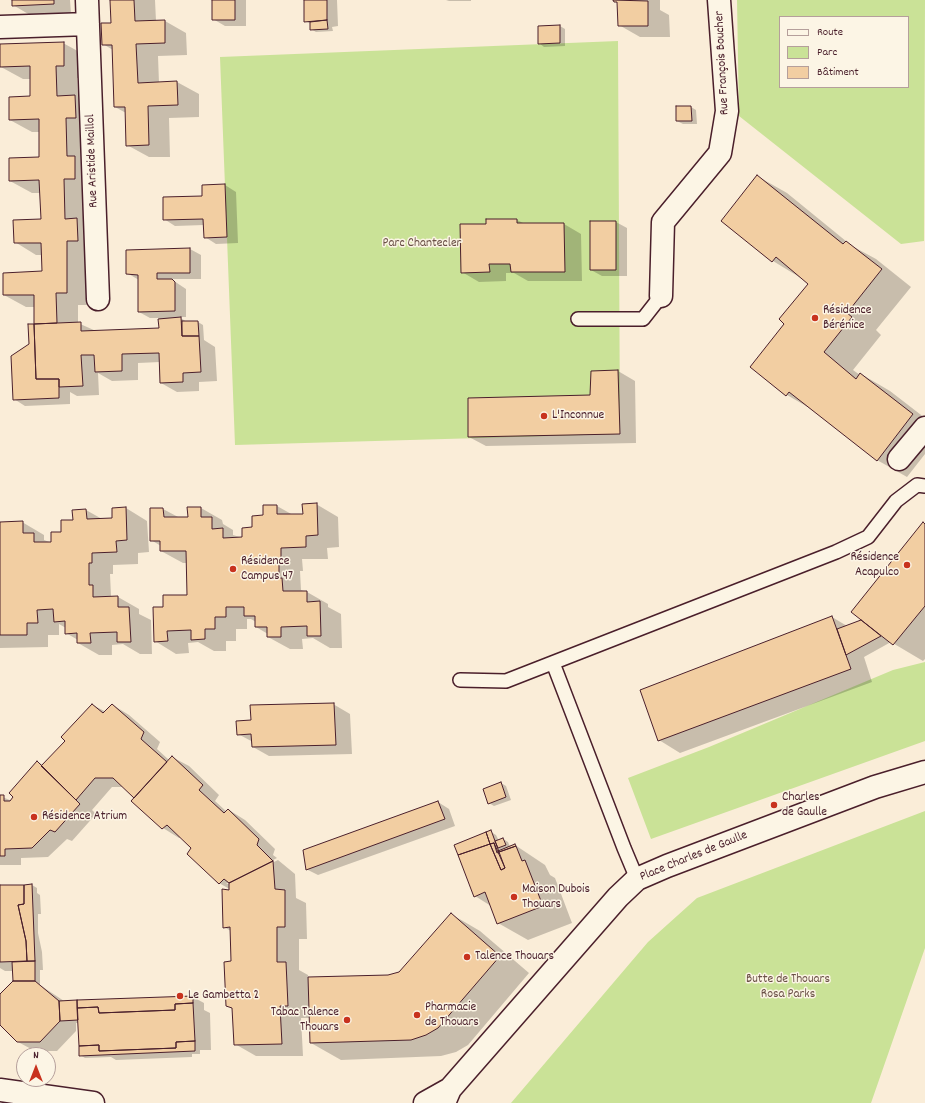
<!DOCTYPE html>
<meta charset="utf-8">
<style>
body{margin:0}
#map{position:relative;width:925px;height:1103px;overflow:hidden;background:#faedd8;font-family:Dekko,sans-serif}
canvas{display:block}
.legend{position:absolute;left:779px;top:16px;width:130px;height:72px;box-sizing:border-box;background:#fcf5e5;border:1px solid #b59f9b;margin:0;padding:5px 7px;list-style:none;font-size:12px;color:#4a1f2b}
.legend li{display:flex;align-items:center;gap:8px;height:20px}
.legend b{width:20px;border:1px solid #b59f9b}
.north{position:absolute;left:16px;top:1047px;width:40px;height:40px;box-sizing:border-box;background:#fcf5e5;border:1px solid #b59f9b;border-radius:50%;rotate:0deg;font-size:11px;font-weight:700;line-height:16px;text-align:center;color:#4a1f2b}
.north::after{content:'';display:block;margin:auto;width:14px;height:18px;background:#c8321e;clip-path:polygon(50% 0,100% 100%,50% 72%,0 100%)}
</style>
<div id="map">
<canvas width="925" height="1103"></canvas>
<ul class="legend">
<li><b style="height:5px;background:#fcf5e5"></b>Route</li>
<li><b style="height:11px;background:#cae297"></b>Parc</li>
<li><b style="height:11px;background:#f2cea2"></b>Bâtiment</li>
</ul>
<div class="north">N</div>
</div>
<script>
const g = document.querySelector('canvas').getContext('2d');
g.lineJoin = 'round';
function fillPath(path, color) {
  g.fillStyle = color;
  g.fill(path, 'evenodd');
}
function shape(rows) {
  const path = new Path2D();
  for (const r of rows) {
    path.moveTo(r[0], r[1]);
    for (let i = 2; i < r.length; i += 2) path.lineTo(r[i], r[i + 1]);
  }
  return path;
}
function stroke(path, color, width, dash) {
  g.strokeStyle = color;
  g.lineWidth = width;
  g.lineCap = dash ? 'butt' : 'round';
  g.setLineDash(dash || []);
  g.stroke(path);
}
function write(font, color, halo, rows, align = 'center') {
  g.font = font + ' Dekko,sans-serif';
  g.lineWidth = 3;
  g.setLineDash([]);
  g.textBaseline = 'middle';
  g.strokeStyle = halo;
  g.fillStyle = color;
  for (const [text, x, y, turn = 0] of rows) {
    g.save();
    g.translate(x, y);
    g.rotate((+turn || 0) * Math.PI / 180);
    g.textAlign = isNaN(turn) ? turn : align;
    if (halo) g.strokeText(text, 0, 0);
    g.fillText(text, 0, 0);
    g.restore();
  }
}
fillPath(shape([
 [737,0,925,0,924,241,901,244,739,116],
 [780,17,908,17,908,87,780,87],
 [618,41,620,434,235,445,220,57],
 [925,662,925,741,651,839,628,778,709,747,893,670],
 [925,811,925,948,871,1103,511,1103,648,942,697,898]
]), '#cae297');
fillPath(shape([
 [13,0,70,0,71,14,30,15,13,5],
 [111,0,155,0,156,21,165,21,186,33,187,55,158,56,159,83,177,82,199,94,199,117,169,118,170,157,149,157,127,145,126,113,115,107,113,50,103,44,112,24],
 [213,0,246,0,246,26,225,26,213,19],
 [305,0,337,0,338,26,332,27,333,31,316,32,311,29,311,24,305,21],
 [446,0,471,0,471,1,449,1],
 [614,0,660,0,660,10,669,15,670,37,640,37,619,25,618,4],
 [560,26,565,29,565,46,544,47,539,43],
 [63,43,85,55,86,78,77,78,78,98,96,108,88,252,88,305,78,305,78,323,96,331,160,329,159,318,150,318,139,312,139,280,127,273,190,249,201,255,201,279,171,279,186,289,186,317,179,317,187,322,198,322,203,325,204,340,215,347,217,381,199,382,199,391,177,392,161,383,160,362,138,363,138,380,112,381,98,373,99,395,77,396,70,392,70,404,25,406,14,399,35,325,35,307,26,307,4,295,43,272,43,255,36,255,15,242,42,220,41,193,32,193,10,181,40,158,40,132,32,132,10,120,31,97,31,79,23,79,1,67],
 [677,107,691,107,696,110,697,124,683,124,677,121],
 [757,176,787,193,852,246,876,259,911,287,876,330,881,335,853,370,860,375,861,374,890,391,925,418,925,454,907,477,877,460,813,410,787,395,785,323,809,283,773,261],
 [225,185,236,192,238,243,216,244,205,237,204,225,175,226,164,219],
 [517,220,525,224,564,224,581,234,582,281,528,281,514,273,506,273,506,281,479,282,462,272],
 [616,222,627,228,627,276,602,276,591,270],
 [618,371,635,381,636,443,486,446,469,437,591,396],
 [316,504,338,517,339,547,327,548,328,559,302,559,303,571,300,571,301,590,307,592,328,604,328,607,341,614,342,648,330,648,313,638,302,639,303,649,290,649,268,637,268,634,256,627,256,622,251,619,247,619,247,629,236,629,236,641,226,641,226,651,214,651,198,642,188,643,189,653,176,654,155,641,164,608,188,596,187,563,183,563,161,551,161,546,151,540,151,509,163,509,180,518,189,518,201,508,222,520,223,524,233,530,233,535,243,538,277,506,293,515,304,515],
 [126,508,147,521,149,552,138,553,138,564,113,565,113,574,110,574,111,596,118,597,139,609,139,614,151,620,152,654,140,654,123,644,112,645,112,655,99,655,78,643,78,640,66,633,66,628,59,624,59,635,48,635,48,647,0,648,0,523,22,522,44,535,44,540,52,543,86,510,102,519,113,519],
 [925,525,925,659,923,661,891,642,864,657,872,682,680,753,659,740,832,617,847,626,865,624],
 [333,704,350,714,352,754,269,756,253,747,253,742,238,734,252,721],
 [93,705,106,712,113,705,129,715,160,742,157,749,169,760,172,757,189,766,219,795,215,801,227,812,229,810,245,820,275,849,273,855,277,858,226,884,230,884,278,860,295,874,296,898,306,903,307,939,299,939,299,970,308,975,308,978,388,976,399,973,451,914,480,931,529,973,468,1045,456,1052,441,1056,341,1060,311,1043,310,1018,301,1018,303,1056,256,1056,235,1044,233,1009,227,1005,232,962,231,931,224,927,233,891,219,883,193,848,181,837,179,838,163,828,124,787,112,787,92,810,96,814,72,841,67,839,48,857,21,858,21,865,0,865,0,796,12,801,38,762,43,765,66,741],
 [501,783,506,786,511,800,494,806,489,803],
 [438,802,449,809,455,826,318,875,306,869],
 [491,832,496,835,499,841,503,839,508,842,510,847,515,845,545,865,550,875,555,878,572,923,528,940,498,923,491,906,475,896],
 [32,885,37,888,37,893,40,895,41,914,38,914,38,933,42,952,43,970,40,970,40,985,64,1001,193,997,204,1003,204,1010,210,1013,211,1050,200,1050,200,1054,192,1054,192,1057,116,1060,111,1057,85,1058,80,1055,79,1023,76,1023,76,1031,57,1051,35,1051,18,1042,0,1024,0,995,17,982,14,971,5,971,0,968,0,886]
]), '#0003');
const building = shape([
 [12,0,54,0,54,4,12,6,12,0],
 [110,0,134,0,135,21,165,20,165,43,136,44,138,83,177,81,178,105,148,106,149,145,126,146,125,107,114,107,112,45,102,45,101,23,111,23,110,0],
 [212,0,235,0,235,20,212,20,212,0],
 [304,0,327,0,327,20,304,22,304,0],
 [613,0,648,1,648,26,618,26,617,2,614,2,613,0],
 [327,20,328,29,310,30,310,22,327,20],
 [560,25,560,43,538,44,538,26,560,25],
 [64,42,64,66,56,66,57,96,75,95,76,118,66,118,67,156,75,156,75,179,64,179,65,219,77,218,78,241,67,241,67,293,56,293,57,323,34,324,34,295,3,295,3,273,42,271,41,243,14,243,13,220,41,219,39,180,9,181,9,158,39,157,39,119,9,120,9,97,30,96,30,66,0,67,0,44,64,42],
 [676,106,691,106,692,121,676,121,676,106],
 [757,175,843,244,846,241,882,269,847,313,852,317,824,352,856,379,860,373,913,414,877,461,789,392,786,396,750,367,784,324,779,319,808,284,776,257,772,262,721,221,757,175],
 [225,184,227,237,204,238,203,219,163,220,163,197,202,196,202,185,225,184],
 [486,219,517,219,517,223,564,223,565,272,511,272,510,264,489,264,490,272,461,273,460,224,486,224,486,219],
 [590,221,616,221,616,270,590,270,590,221],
 [190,248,190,273,157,273,157,279,172,279,175,282,175,311,138,312,138,275,126,274,126,250,190,248],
 [181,317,182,336,199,336,201,372,183,373,183,382,160,383,159,353,122,354,122,371,95,372,94,355,81,355,83,386,59,387,59,379,36,379,34,324,81,322,81,331,159,328,158,319,181,317],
 [182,321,198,321,199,336,182,336,182,321],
 [28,324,34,324,36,379,59,379,59,398,13,400,11,356,29,344,28,324],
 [618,370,620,434,468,437,468,398,590,395,591,371,618,370],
 [317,503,318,535,306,536,306,547,281,548,281,560,279,560,279,578,282,578,283,591,307,591,307,602,320,601,321,636,307,636,307,626,281,627,281,637,267,637,267,627,255,627,255,616,244,616,244,607,226,607,226,617,215,617,215,629,205,629,205,639,191,640,191,630,167,631,168,641,154,642,153,607,163,607,163,595,187,595,186,551,160,551,160,541,150,541,150,508,163,508,164,517,188,517,187,507,201,507,201,517,212,517,212,529,223,528,223,538,242,537,242,528,252,527,252,516,263,515,263,505,277,505,277,514,303,514,302,504,317,503],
 [126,507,127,540,116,541,117,552,92,553,92,563,89,563,89,585,93,585,93,597,118,596,118,607,129,607,131,642,117,642,117,632,90,633,91,643,77,643,77,633,65,634,65,621,54,622,53,609,37,610,38,623,27,623,27,635,0,635,0,522,23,521,23,533,34,533,34,542,51,542,51,532,61,532,61,520,73,520,72,510,86,509,87,519,112,518,112,508,126,507],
 [923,522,925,524,925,606,893,645,851,612,923,522],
 [832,616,851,669,658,741,640,690,832,616],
 [861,620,881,636,846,655,837,629,861,620],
 [334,703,336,745,252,747,251,734,237,735,236,721,251,720,250,705,334,703],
 [92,704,103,713,112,704,144,732,141,739,167,762,134,798,113,778,95,778,76,800,41,766,65,741,61,737,92,704],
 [172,756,203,785,199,790,224,813,228,809,259,839,257,845,273,861,229,883,224,879,219,884,187,854,191,848,167,825,162,829,131,801,172,756],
 [37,761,80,804,55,832,50,830,32,848,5,849,5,856,0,856,0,795,4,795,4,801,10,801,13,797,9,793,37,761],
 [501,782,506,797,488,804,483,789,501,782],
 [438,801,445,819,306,870,303,850,438,801],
 [491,830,499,852,497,853,494,843,490,844,486,832,491,830],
 [486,832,490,844,458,855,454,845,486,832],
 [503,838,506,845,498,848,495,841,503,838],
 [494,843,505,868,501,870,490,844,494,843],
 [490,844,501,870,505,868,499,852,516,846,522,861,525,860,543,906,497,924,485,892,474,897,458,855,490,844],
 [515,844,516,846,499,852,498,851,515,844],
 [273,861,275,889,285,890,285,927,277,927,277,962,286,962,288,1006,280,1006,282,1044,234,1045,232,1008,226,1006,224,962,231,961,230,927,223,928,222,889,229,890,229,883,273,861],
 [32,884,35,961,27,961,26,941,18,905,24,904,24,885,32,884],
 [0,885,24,885,24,904,18,905,26,941,27,961,0,962,0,885],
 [451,913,500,956,438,1028,426,1035,411,1040,310,1043,308,977,388,975,399,972,451,913],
 [35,961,35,981,13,981,12,962,35,961],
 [13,981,35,981,59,1001,60,1021,40,1042,17,1042,0,1025,0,994,13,981],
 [193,996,193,1003,175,1004,175,1010,99,1013,98,1007,77,1008,77,1000,193,996],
 [77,1000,78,1020,60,1021,59,1001,77,1000],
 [193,1003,195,1041,176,1042,176,1048,99,1051,99,1045,79,1046,77,1008,98,1007,99,1013,175,1010,175,1004,193,1003],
 [195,1041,195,1051,79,1056,79,1046,99,1045,99,1051,176,1048,176,1042,195,1041]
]);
fillPath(building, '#f2cea2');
stroke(building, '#4a1f2b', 1);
const service = shape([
 [578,319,643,319,661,296],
 [553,663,624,848,637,879],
 [460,680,506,681,836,552,868,537,896,501,917,485,925,486]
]);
const minor = shape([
 [87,0,98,299],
 [0,27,88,24],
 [661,296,663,222,720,153,727,111,719,0],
 [899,459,925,428]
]);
const tertiary = shape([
 [0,1090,93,1103],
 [425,1103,450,1089],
 [444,1103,450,1089,618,897,637,879,667,866,875,787,925,772]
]);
stroke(service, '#4a1f2b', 16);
stroke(minor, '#4a1f2b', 25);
stroke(tertiary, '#4a1f2b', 25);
stroke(service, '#fcf5e5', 13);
stroke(minor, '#fcf5e5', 22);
stroke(tertiary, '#fcf5e5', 22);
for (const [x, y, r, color] of [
 [815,318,4,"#c8321e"],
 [544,416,4,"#c8321e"],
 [907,565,4,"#c8321e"],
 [233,569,4,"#c8321e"],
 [774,805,4,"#c8321e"],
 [34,817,4,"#c8321e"],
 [514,897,4,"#c8321e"],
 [467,957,4,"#c8321e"],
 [180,996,4,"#c8321e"],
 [417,1015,4,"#c8321e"],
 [347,1020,4,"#c8321e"]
]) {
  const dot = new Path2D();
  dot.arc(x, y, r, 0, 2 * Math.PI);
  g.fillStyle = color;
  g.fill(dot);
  stroke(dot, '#fcf5e5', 1.5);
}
write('13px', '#4a1f2b', '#fcf5e5', [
 ["Rue François Boucher",723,63,-93],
 ["Rue Aristide Maillol",93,161,-92],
 ["Place Charles de Gaulle",694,857,-22]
]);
write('13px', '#6a5046', '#fcf5e5', [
 ["Parc Chantecler",422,244],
 ["Butte de Thouars",788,980],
 ["Rosa Parks",788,995]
]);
write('13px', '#4a1f2b', '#fcf5e5', [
 ["Résidence",823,311],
 ["Bérénice",823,326],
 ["L'Inconnue",552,416],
 ["Résidence",899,558,"right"],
 ["Acapulco",899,573,"right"],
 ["Résidence",241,562],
 ["Campus 47",241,577],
 ["Charles",782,798],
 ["de Gaulle",782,813],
 ["Résidence Atrium",42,817],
 ["Maison Dubois",522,890],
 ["Thouars",522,905],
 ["Talence Thouars",475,957],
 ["Le Gambetta 2",188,996],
 ["Pharmacie",425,1008],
 ["de Thouars",425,1023],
 ["Tabac Talence",339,1013,"right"],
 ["Thouars",339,1028,"right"]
], 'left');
</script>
